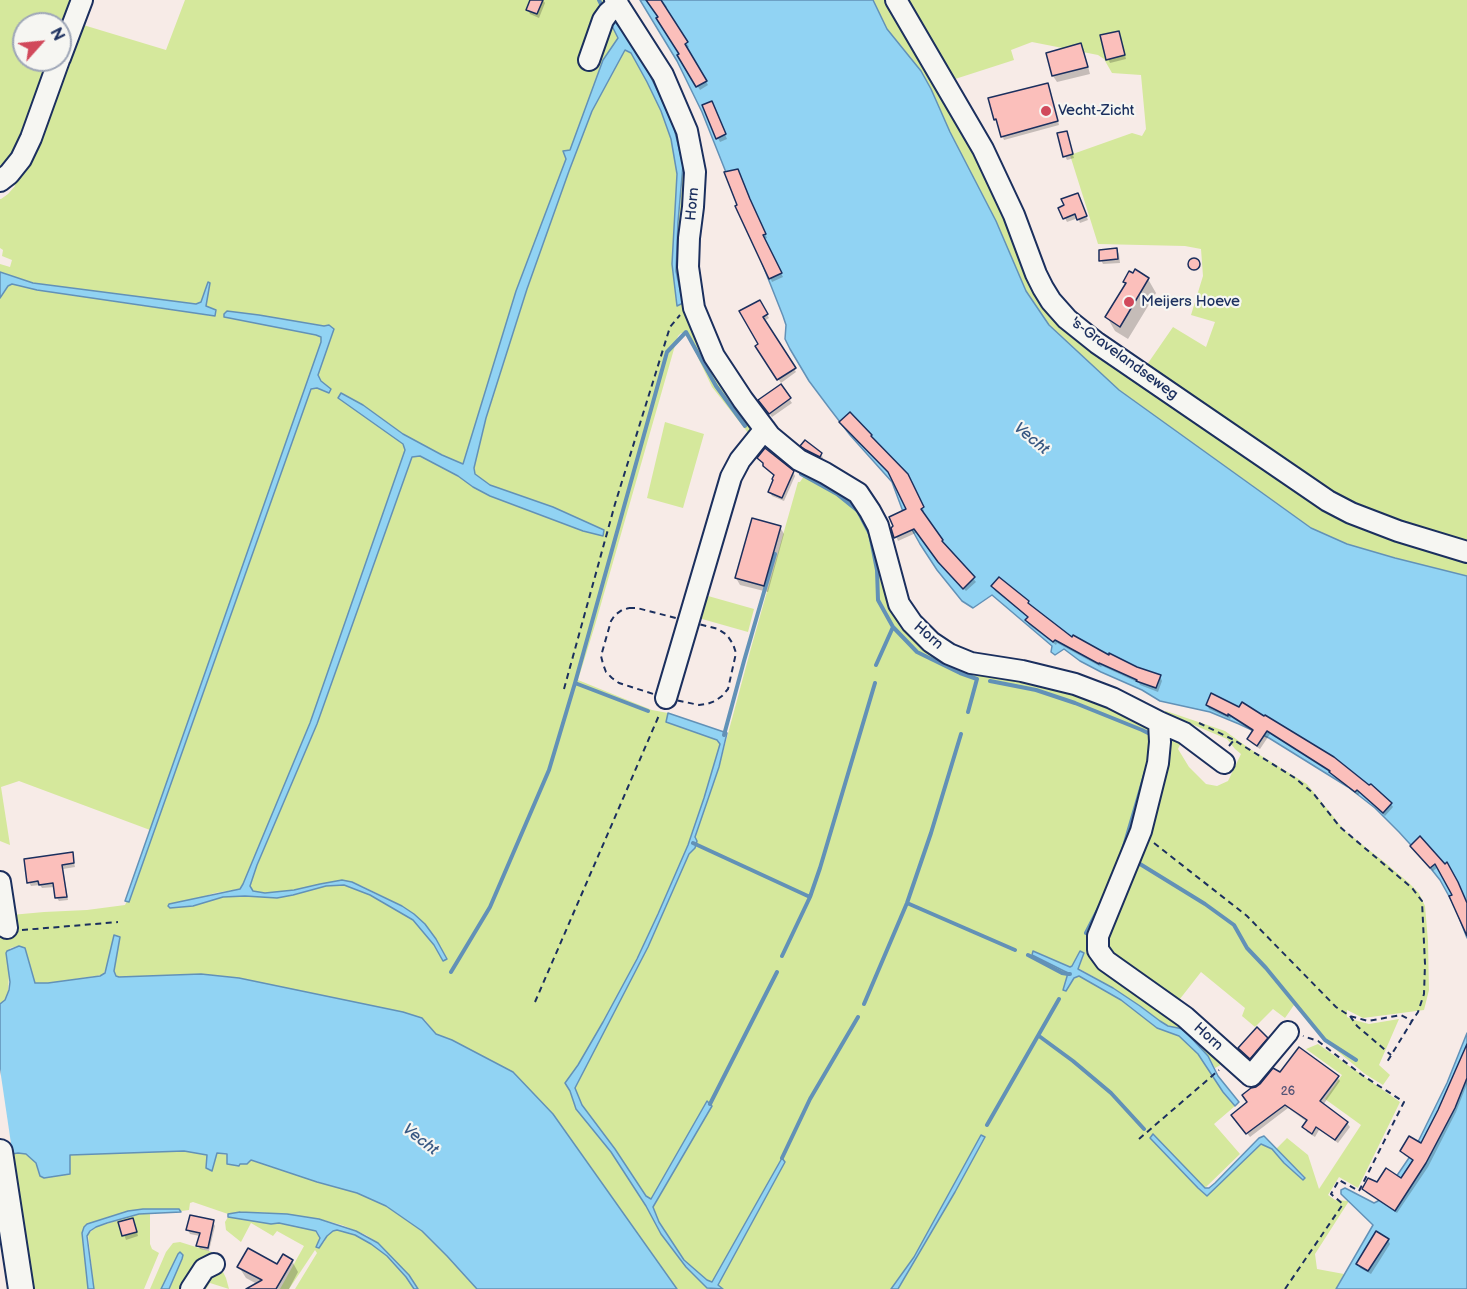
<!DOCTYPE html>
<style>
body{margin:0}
#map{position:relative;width:1467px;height:1289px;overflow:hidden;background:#f7ebe7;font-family:"Balsamiq Sans",sans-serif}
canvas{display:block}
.north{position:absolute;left:12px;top:12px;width:60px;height:60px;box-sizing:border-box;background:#f6f6f2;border:2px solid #9ea6b7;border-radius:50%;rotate:63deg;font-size:16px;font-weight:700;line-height:24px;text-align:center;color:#1b2f5e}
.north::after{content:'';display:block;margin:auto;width:21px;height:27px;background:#d1495b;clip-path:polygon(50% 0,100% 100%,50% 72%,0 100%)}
</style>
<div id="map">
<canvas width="1467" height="1289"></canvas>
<div class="north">N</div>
</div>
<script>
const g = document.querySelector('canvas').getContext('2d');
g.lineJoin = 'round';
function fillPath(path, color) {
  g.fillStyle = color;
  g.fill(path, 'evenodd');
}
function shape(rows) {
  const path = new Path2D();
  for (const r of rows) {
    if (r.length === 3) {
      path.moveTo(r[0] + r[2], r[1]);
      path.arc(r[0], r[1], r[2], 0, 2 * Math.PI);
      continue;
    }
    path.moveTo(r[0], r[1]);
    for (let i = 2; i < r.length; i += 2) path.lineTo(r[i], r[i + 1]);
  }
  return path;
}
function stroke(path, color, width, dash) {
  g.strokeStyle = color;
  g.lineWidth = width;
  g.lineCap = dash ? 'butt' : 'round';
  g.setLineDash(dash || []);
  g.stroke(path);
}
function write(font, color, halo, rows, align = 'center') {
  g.font = font + ' "Balsamiq Sans",sans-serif';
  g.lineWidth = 4.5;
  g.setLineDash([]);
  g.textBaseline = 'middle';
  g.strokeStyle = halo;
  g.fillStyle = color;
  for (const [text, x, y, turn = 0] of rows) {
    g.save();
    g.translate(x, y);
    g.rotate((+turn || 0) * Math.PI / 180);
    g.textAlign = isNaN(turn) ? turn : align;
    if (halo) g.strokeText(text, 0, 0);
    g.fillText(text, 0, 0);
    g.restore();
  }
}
fillPath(shape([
 [0,0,70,0,60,25,24,24,24,60,47,60,11,160,0,170],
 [185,0,608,0,660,76,690,167,685,271,756,427,749,434,712,387,690,341,685,334,681,333,678,336,674,349,595,625,578,680,652,710,668,713,666,722,718,740,720,744,704,798,688,845,658,914,637,959,603,1022,578,1065,565,1083,581,1103,575,1088,648,947,689,854,695,848,695,837,719,767,751,648,798,482,800,482,806,473,862,506,909,632,1077,691,1156,728,1145,798,1090,944,1228,1061,1215,1068,1208,1056,1183,1029,1168,1026,1160,1021,1140,1006,1113,988,1078,968,1084,954,1081,952,1072,966,1070,967,1034,951,1068,973,1063,990,1066,991,1075,977,1079,976,1121,1000,1157,1028,1179,1036,1198,1054,1223,1092,1235,1106,1214,1124,1240,1154,1205,1188,1153,1134,1150,1138,1198,1188,1207,1196,1261,1144,1272,1149,1284,1163,1303,1180,1305,1177,1276,1149,1287,1138,1308,1155,1319,1189,1361,1125,1325,1099,1342,1075,1306,1049,1318,1044,1400,1102,1358,1188,1339,1177,1328,1195,1335,1200,1349,1201,1315,1254,1317,1269,1344,1274,1336,1289,677,1289,553,1114,513,1072,452,1040,436,1034,425,1020,403,1012,239,978,201,974,119,977,116,976,114,971,120,937,103,975,48,983,35,983,25,948,19,946,10,948,8,995,5,1000,0,1004,0,916,44,912,87,910,125,905,127,901,129,902,311,389,317,388,329,393,318,375,334,329,329,325,324,326,259,315,227,311,224,314,225,317,316,335,321,337,321,342,150,830,19,781,1,787,10,845,0,841,0,298,8,286,12,284,37,290,214,316,215,310,206,306,210,283,208,282,201,302,196,304,33,283,0,272,0,264,10,267,12,260,2,256,3,250,0,248,0,199,1,199,8,194,15,186,12,182,80,24,166,50],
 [631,53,643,62,674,128,682,185,678,222,676,271,683,303,677,306,672,264,677,197,677,174,671,139,661,111,647,82],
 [341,394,363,405,403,434,442,455,463,464,480,479,490,485,553,507,604,530,602,535,583,531,490,496,473,487,458,476,420,456,412,457,317,724,257,865,250,886,253,891,265,893,294,890,320,884,342,880,362,886,402,906,414,914,436,939,447,958,443,960,434,945,413,920,370,895,344,885,326,886,293,895,253,897,245,896,223,897,193,906,189,901,215,893,240,889,243,884,310,723,405,450,403,444],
 [873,0,890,0,982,159,1036,288,1366,529,1400,542,1467,558,1467,576,1395,558,1347,544,1311,528,1119,390,1049,325,1026,291,996,221,950,132,931,89,921,71,887,29],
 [904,0,1467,0,1467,548,1359,510,1144,369,1173,327,1206,347,1215,322,1191,315,1203,276,1201,249,1185,246,1098,244,1070,155,1132,133,1142,136,1146,129,1141,75,1112,73,1104,59,1098,55,1032,42,1011,50,1014,60,952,80],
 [665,422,704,434,683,508,647,498],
 [701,594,754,609,748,632,695,617],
 [1166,711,1225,731,1250,749,1307,784,1345,831,1383,861,1409,883,1419,893,1425,906,1428,941,1429,990,1424,1010,1363,1018,1347,1010,1347,1017,1354,1020,1369,1024,1399,1019,1379,1065,1390,1075,1383,1085,1365,1074,1329,1044,1294,1005,1285,1018,1273,1009,1255,1027,1242,1016,1245,1008,1201,972,1176,1004,1115,960,1103,943,1168,731,1184,736,1178,749,1189,767,1206,784,1217,786,1228,781,1241,754,1235,749,1227,739,1189,723,1171,722,1151,714],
 [184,1151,207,1155,212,1171,217,1153,227,1155,227,1163,239,1164,250,1160,317,1182,357,1193,386,1206,422,1231,447,1256,477,1289,418,1289,409,1275,378,1243,366,1235,342,1225,319,1219,287,1214,250,1212,228,1214,193,1202,190,1203,189,1210,181,1211,178,1209,128,1211,87,1224,82,1233,88,1289,31,1289,12,1167,14,1166,13,1154,26,1154,36,1163,39,1174,70,1174,70,1155],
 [139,1214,150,1214,150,1244,152,1249,159,1253,144,1289,94,1289,88,1234,96,1227],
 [228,1217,271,1224,279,1223,312,1229,317,1231,320,1238,317,1247,324,1242,327,1236,333,1231,337,1230,355,1235,371,1244,387,1256,406,1277,414,1289,295,1289,317,1253,315,1250,289,1289,280,1289,304,1246,277,1231,273,1236,251,1223,241,1242,226,1230,225,1222],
 [180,1242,212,1252,211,1255,188,1289,169,1289,182,1259,178,1254,161,1289,150,1289,166,1252,173,1243],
 [219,1270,223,1272,226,1278,229,1289,210,1283,206,1289,194,1289]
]), '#d5e89c');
const water = shape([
 [640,0,873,0,887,29,921,71,931,89,950,132,996,221,1026,291,1049,325,1119,390,1311,528,1347,544,1395,558,1467,576,1467,938,1455,907,1440,880,1420,855,1399,832,1375,808,1348,787,1269,738,1239,724,1210,712,1160,701,1142,690,1101,672,1080,661,1064,649,1055,655,1051,652,1052,646,992,595,973,608,962,601,937,570,920,544,905,517,892,482,850,435,830,409,809,381,790,349,785,339,786,325,783,316,702,112,677,61,640,0],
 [614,20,630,41,643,61,660,96,674,128,683,165,678,222,676,271,683,303,677,306,672,264,677,174,671,139,661,111,647,82,631,53,625,50,592,111,569,171,527,289,486,418,474,468,475,474,490,485,553,507,604,530,603,536,583,531,490,496,473,487,458,476,420,456,412,457,317,724,257,865,250,886,253,891,265,893,294,890,320,884,342,880,352,882,402,906,414,914,425,924,436,939,447,959,443,961,434,945,413,920,370,895,344,885,326,886,293,895,277,898,245,896,223,897,193,906,170,908,168,906,169,904,240,889,243,884,310,723,405,450,403,444,338,398,341,393,363,405,403,434,442,455,463,464,516,291,566,159,563,151,570,150,603,60,618,38,610,22,614,20],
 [0,272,33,283,196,304,201,302,208,282,210,283,206,306,216,310,215,316,37,290,12,284,8,286,0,298,0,272],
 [227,311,259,315,324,326,329,325,334,329,318,375,321,381,331,389,329,393,317,388,311,389,129,902,125,901,321,342,321,337,316,335,224,317,224,314,227,311],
 [668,713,727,733,719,767,695,837,697,841,695,848,689,854,648,947,575,1088,582,1105,615,1149,646,1196,651,1199,707,1101,712,1106,653,1207,659,1222,684,1260,707,1280,712,1282,782,1158,785,1162,718,1285,723,1289,707,1288,686,1267,661,1234,646,1206,611,1152,576,1109,570,1091,565,1083,578,1065,603,1022,637,959,658,914,688,845,704,798,720,744,717,740,666,722,668,713],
 [114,935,120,937,114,971,116,976,119,977,201,974,239,978,403,1012,422,1018,436,1034,452,1040,513,1072,553,1114,677,1289,477,1289,447,1256,422,1231,386,1206,357,1193,317,1182,251,1160,247,1164,240,1164,239,1166,227,1164,227,1154,217,1153,212,1171,206,1168,207,1155,184,1151,70,1155,70,1174,44,1178,40,1176,36,1163,26,1154,18,1153,0,1156,0,1004,5,1000,9,990,10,982,6,953,7,951,19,946,25,948,35,983,48,983,100,976,105,973,114,935],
 [1033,951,1070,967,1072,966,1080,951,1084,953,1078,969,1113,988,1140,1006,1160,1021,1168,1026,1183,1029,1208,1056,1218,1076,1239,1102,1235,1106,1223,1092,1198,1054,1179,1036,1157,1028,1121,1000,1079,976,1074,978,1066,991,1063,990,1068,973,1032,955,1033,951],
 [1467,1033,1467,1289,1336,1289,1373,1225,1341,1194,1341,1190,1345,1188,1349,1190,1374,1203,1378,1201,1383,1196,1413,1152,1447,1083,1467,1033],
 [1153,1134,1205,1188,1209,1188,1215,1183,1259,1138,1264,1136,1305,1178,1303,1180,1284,1163,1272,1149,1261,1144,1207,1196,1198,1188,1150,1138,1153,1134],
 [981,1135,985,1137,955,1192,898,1289,891,1289,914,1257,981,1135],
 [143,1209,179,1209,181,1212,139,1214,107,1223,96,1227,90,1231,87,1236,94,1289,88,1289,82,1233,84,1227,87,1224,128,1211,143,1209],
 [240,1212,287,1214,319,1219,356,1231,378,1243,409,1275,418,1289,414,1289,406,1277,387,1256,371,1244,355,1235,337,1230,333,1231,327,1236,319,1248,316,1247,320,1238,316,1231,279,1223,271,1224,228,1217,228,1214,240,1212],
 [180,1252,183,1255,182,1259,169,1289,161,1289,178,1254,180,1252]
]);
fillPath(water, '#91d3f3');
stroke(water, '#6291b7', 1.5);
fillPath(shape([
 [0,1069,13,1157,0,1159]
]), '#f7ebe7');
fillPath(shape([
 [532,0,543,0,545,3,539,18,530,14,528,10],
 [647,0,662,0,667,7,665,9,689,47,686,49,708,85,700,90,679,56,681,55,660,18],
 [1120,36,1126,59,1110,63,1108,59],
 [1081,45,1084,51,1090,74,1057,82,1053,76,1047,54],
 [1048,85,1050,89,1059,125,1004,140,995,119],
 [713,107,727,139,720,142,718,138],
 [1066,133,1074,158,1067,160,1065,156],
 [1079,198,1088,220,1080,223,1078,218,1067,222,1060,208],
 [752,205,767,238,764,239,783,277,772,282,739,206],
 [1117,250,1119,254,1120,263,1103,264,1101,260],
 [1195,265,5.5],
 [1148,279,1156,293,1128,339,1115,331,1107,317,1126,285,1124,282],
 [759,302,769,318,764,321,796,372,781,383,757,346,760,344],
 [780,386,792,403,772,417,762,404],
 [843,426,871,436,909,480,924,511,922,513,942,541,944,545,976,582,966,591,942,566,918,532,898,541,893,528,908,510,891,475],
 [806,442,821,454,823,458,822,459,804,449,802,446],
 [759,458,793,472,795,476,784,501,772,496,770,492,775,477,767,470],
 [780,527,784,534,768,592,740,585,736,578],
 [993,587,1028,602,1030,606,1072,639,1109,657,1160,676,1162,681,1158,692,1140,685,1139,683,1102,666,1101,667,1057,643,1056,645,1029,625,1027,621,1029,618,995,591],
 [1212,695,1391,804,1393,807,1385,816,1360,793,1358,795,1333,776,1331,773,1270,734,1260,749,1251,743,1248,739,1253,732,1231,717,1230,719,1209,709,1207,705],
 [1414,850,1445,865,1467,905,1467,928,1454,896,1438,867,1433,871],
 [72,854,75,867,63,869,68,900,59,901,57,898,55,887,42,888,40,885,31,886,29,882],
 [1266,1039,1269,1043,1253,1062,1242,1052,1239,1048],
 [1467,1047,1467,1084,1456,1112,1428,1167,1397,1213,1366,1193,1364,1189,1378,1184,1401,1180,1413,1161,1404,1155,1402,1151,1422,1145,1440,1110],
 [1280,1074,1337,1077,1340,1081,1323,1105,1347,1123,1350,1127,1338,1143,1319,1130,1315,1137,1307,1132,1304,1127,1307,1122,1288,1108,1250,1137,1236,1120,1249,1103,1256,1088],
 [213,1222,215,1226,209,1251,200,1249,198,1245,200,1236,190,1234,188,1230],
 [120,1223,135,1224,138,1236,126,1240],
 [1388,1240,1390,1244,1371,1274,1360,1268,1358,1264],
 [292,1261,298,1272,289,1289,250,1289,257,1284,246,1278,239,1267,278,1266]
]), '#0003');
stroke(shape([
 [599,0,601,4],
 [801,474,837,494,858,511,870,534,877,570,878,600,893,627,917,652,960,673,977,679,968,712],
 [876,665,893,627],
 [990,681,1036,690,1075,703,1142,730,1150,734,1151,738],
 [575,683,648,711],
 [724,735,744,661,775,554],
 [693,843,810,897],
 [1122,853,1146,771],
 [1134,864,1140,864,1205,904,1234,925,1247,948,1266,968,1325,1040,1356,1060],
 [907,903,1015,950],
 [1086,933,1102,902],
 [1028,955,1062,973,1068,974,1070,974],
 [782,956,810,897,820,868,875,683],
 [451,972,490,907,549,770,575,683,667,352,686,332,716,386,745,426],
 [864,1004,907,903,931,833,961,734],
 [1039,1036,1073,1061,1111,1093,1144,1129],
 [710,1104,777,972],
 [987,1125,1059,999],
 [782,1158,810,1099,858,1017]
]), '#6291b7', 4);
const building = shape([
 [530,0,543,0,537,14,526,10,530,0],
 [646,0,661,0,688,42,685,44,707,81,696,87,677,55,679,54,656,18,658,17,646,0],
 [1119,31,1125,55,1106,60,1100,35,1119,31],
 [1081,43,1088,67,1052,76,1046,53,1081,43],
 [1048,83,1058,121,1001,137,996,119,994,120,988,98,1048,83],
 [712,101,726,134,716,139,702,105,712,101],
 [1067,131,1073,154,1063,157,1057,133,1067,131],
 [738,169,750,199,766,234,763,235,782,273,769,279,735,206,737,205,724,172,738,169],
 [1078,193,1087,216,1077,220,1075,214,1063,219,1058,208,1064,205,1061,199,1078,193],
 [1117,248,1118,259,1099,261,1099,250,1117,248],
 [1194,264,6],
 [1135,269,1149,278,1120,327,1105,317,1126,283,1123,282,1129,271,1133,273,1135,269],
 [760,300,768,314,763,317,796,368,777,380,755,346,758,344,739,311,760,300],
 [781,384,791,398,769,414,758,400,781,384],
 [850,412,872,435,871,436,908,474,924,507,921,509,943,540,942,541,975,577,963,589,938,562,914,529,894,538,891,528,893,526,889,517,906,509,888,472,839,422,850,412],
 [805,440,822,453,820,457,806,450,800,446,805,440],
 [765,448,794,471,782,498,768,492,773,480,772,479,774,475,763,466,763,463,757,458,765,448],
 [752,518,781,526,764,586,735,578,752,518],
 [999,577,1029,601,1028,603,1072,637,1073,635,1109,655,1109,653,1137,667,1161,675,1156,688,1136,681,1137,680,1099,663,1099,664,1055,640,1053,642,1025,620,1028,617,991,586,999,577],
 [1211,693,1239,707,1242,702,1264,716,1265,715,1334,757,1369,785,1371,784,1392,803,1383,813,1357,790,1355,792,1329,772,1330,771,1267,731,1257,746,1247,739,1253,730,1228,714,1228,716,1206,705,1211,693],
 [1420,836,1445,864,1447,862,1458,882,1467,903,1467,936,1449,896,1452,895,1435,864,1430,868,1410,846,1420,836],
 [73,852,74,863,62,865,67,897,55,898,53,883,39,885,38,881,27,883,24,859,73,852],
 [1257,1027,1268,1038,1250,1059,1238,1048,1257,1027],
 [1467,1044,1467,1078,1455,1108,1426,1163,1395,1211,1362,1189,1368,1178,1377,1182,1386,1168,1401,1178,1413,1160,1400,1151,1409,1136,1421,1143,1438,1110,1467,1044],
 [1299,1047,1339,1076,1320,1101,1348,1122,1335,1140,1316,1127,1312,1134,1302,1127,1307,1120,1285,1105,1246,1134,1231,1115,1247,1102,1242,1095,1251,1088,1256,1087,1260,1084,1273,1068,1280,1072,1299,1047],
 [190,1215,214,1220,208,1248,196,1246,200,1233,186,1230,190,1215],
 [133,1218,137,1232,122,1236,118,1222,133,1218],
 [1376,1231,1389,1239,1368,1271,1356,1264,1376,1231],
 [248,1248,277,1264,283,1254,293,1260,276,1289,246,1289,262,1280,237,1267,248,1248]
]);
fillPath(building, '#fbbfbb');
stroke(building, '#1b2f5e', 1.5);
const minor = shape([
 [615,0,663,75,687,131,695,172,693,207,689,238,688,267,694,308,714,356,743,400,770,436,799,460,825,473,858,493,870,511,878,526,899,604,912,623,931,642,949,654,971,663,1022,671,1075,684,1112,698,1159,722,1184,733,1224,763],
 [896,0,983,149,1014,215,1036,274,1043,288,1051,301,1067,319,1097,343,1328,501,1351,513,1398,531,1467,552],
 [60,58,82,0],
 [589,60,603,20,608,13,618,4],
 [0,181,9,174,21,159,31,138,59,60],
 [666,698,731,477,740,460,765,429],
 [1159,722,1160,742,1158,763,1141,831,1098,936,1098,950,1106,961,1185,1017,1251,1076,1288,1032],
 [0,882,7,928],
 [191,1289,204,1269,214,1264]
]);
const major = shape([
 [0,1152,21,1289]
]);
stroke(minor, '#1b2f5e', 24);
stroke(major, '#1b2f5e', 28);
stroke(shape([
 [629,608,637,608,718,629,727,635,733,644,736,653,728,689,722,696,715,701,707,704,699,705,666,698,619,683,612,678,606,672,603,664,601,656,611,621,615,615,622,610,629,608],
 [564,689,615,504,670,327,680,315],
 [1199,723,1234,740],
 [1229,746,1234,740,1295,778,1313,793,1340,827,1412,888,1422,901,1425,964,1424,994,1418,1012,1412,1021],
 [1154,843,1247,916,1336,1007,1350,1016,1368,1021,1401,1015,1412,1021,1387,1062],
 [22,930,118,922],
 [535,1002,660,713],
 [1350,1016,1357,1026,1391,1055],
 [1139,1139,1219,1070],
 [1285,1289,1343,1204,1331,1194,1339,1180,1359,1191,1404,1102,1362,1075,1318,1041,1303,1036]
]), '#1b2f5e', 2, [6, 4.5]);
stroke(minor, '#f6f6f2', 20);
stroke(major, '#f6f6f2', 24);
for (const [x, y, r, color] of [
 [1046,111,6,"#d1495b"],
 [1129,302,6,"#d1495b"]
]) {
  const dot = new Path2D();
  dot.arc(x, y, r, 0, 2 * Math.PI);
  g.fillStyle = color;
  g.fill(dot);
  stroke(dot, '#f6f6f2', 2);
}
write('12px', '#535375', null, [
 ["26",1288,1092]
]);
write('15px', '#1b2f5e', '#f6f6f2', [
 ["Vecht-Zicht",1058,111],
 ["Meijers Hoeve",1141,302]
], 'left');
write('15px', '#1b2f5e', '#f6f6f2', [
 ["Horn",693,204,-85],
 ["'s-Gravelandseweg",1124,359,36],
 ["Horn",928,636,41],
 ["Horn",1208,1037,42]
]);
write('italic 16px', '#385883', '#f6f6f2', [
 ["Vecht",1031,439,40],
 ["Vecht",420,1140,38]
]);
</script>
